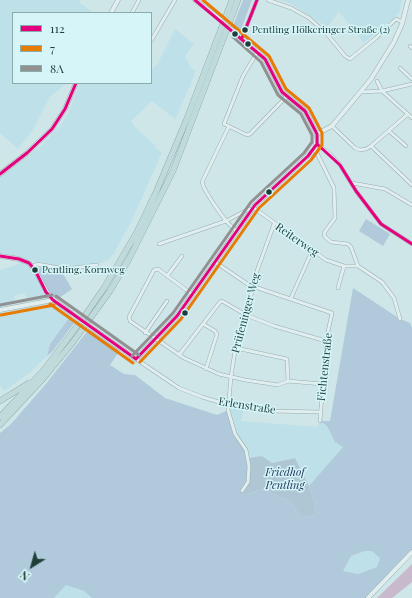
<!DOCTYPE html>
<meta charset="utf-8">
<style>
body{margin:0}
#map{position:relative;width:412px;height:598px;overflow:hidden;background:#cee6e8;font-family:"Playfair Display",serif}
canvas{display:block}
.legend{position:absolute;left:12px;top:12px;width:140px;height:72px;box-sizing:border-box;background:#d5f5f9;border:1px solid #8cacac;margin:0;padding:5px 7px;list-style:none;font-size:12px;color:#1e3e39}
.legend li{display:flex;align-items:center;gap:8px;height:20px}
.legend b{width:20px;border:1px solid #8cacac}
.north{position:absolute;left:12px;top:546px;width:40px;height:40px;-webkit-text-stroke:3px #d5f5f9;paint-order:stroke;rotate:217deg;font-size:11px;font-weight:700;line-height:16px;text-align:center;color:#1e3e39}
.north::after{content:'';display:block;margin:auto;width:14px;height:18px;background:#1e3e39;clip-path:polygon(50% 0,100% 100%,50% 72%,0 100%)}
</style>
<div id="map">
<canvas width="412" height="598"></canvas>
<ul class="legend">
<li><b style="height:5px;background:#e5007d"></b>112</li>
<li><b style="height:5px;background:#e77c03"></b>7</li>
<li><b style="height:5px;background:#919191"></b>8A</li>
</ul>
<div class="north">N</div>
</div>
<script>
const g = document.querySelector('canvas').getContext('2d');
g.lineJoin = 'round';
function fillPath(path, color) {
  g.fillStyle = color;
  g.fill(path, 'evenodd');
}
function shape(rows) {
  const path = new Path2D();
  for (const r of rows) {
    path.moveTo(r[0], r[1]);
    for (let i = 2; i < r.length; i += 2) path.lineTo(r[i], r[i + 1]);
  }
  return path;
}
function stroke(path, color, width, dash) {
  g.strokeStyle = color;
  g.lineWidth = width;
  g.lineCap = dash ? 'butt' : 'round';
  g.setLineDash(dash || []);
  g.stroke(path);
}
function write(font, color, halo, rows, align = 'center') {
  g.font = font + ' "Playfair Display",serif';
  g.lineWidth = 3;
  g.setLineDash([]);
  g.textBaseline = 'middle';
  g.strokeStyle = halo;
  g.fillStyle = color;
  for (const [text, x, y, turn = 0] of rows) {
    g.save();
    g.translate(x, y);
    g.rotate((+turn || 0) * Math.PI / 180);
    g.textAlign = isNaN(turn) ? turn : align;
    if (halo) g.strokeText(text, 0, 0);
    g.fillText(text, 0, 0);
    g.restore();
  }
}
fillPath(shape([
 [0,0,81,0,79,2,92,12,13,13,13,83,67,83,50,97,32,131,18,149,0,133],
 [281,0,402,0,399,13,364,43,339,12,327,27,291,4],
 [175,29,194,44,185,56,191,68,196,71,176,118,175,119,152,101,131,121,136,128,156,146,155,148,162,152,132,220,114,253,109,259,101,263,65,268,0,254,0,177,41,146,60,126,68,113,80,83,132,83,136,85,138,83,151,83,151,70,158,63],
 [22,261,32,270,48,297,47,299,29,301,24,293,14,296,15,303,0,307,0,270,16,265],
 [53,303,70,317,50,344,47,356,28,374,4,391,0,385,0,313],
 [229,405,244,407,241,421,318,427,320,421,327,426,331,435,343,447,309,486,295,458,272,463,262,456,249,458,236,436],
 [365,551,373,551,381,558,377,567,358,574,343,571,351,556],
 [66,585,84,591,92,598,54,598]
]), '#bee0e8');
fillPath(shape([
 [243,0,252,0,240,32,233,26],
 [366,219,390,234,383,246,359,231],
 [42,266,65,270,62,272,72,289,56,300,46,289,38,272,38,269],
 [353,288,400,319,410,323,412,328,412,552,368,598,92,598,84,591,66,585,54,598,0,598,0,433,11,424,45,385,89,329,120,350,110,365,124,374,135,375,165,398,217,415,228,410,229,405,236,436,249,458,251,475,245,495,262,489,290,501,301,517,316,515,314,501,309,486,343,447,335,442,327,426,320,421,330,421],
 [365,551,372,551,380,558,377,567,358,574,343,571,351,556],
 [70,317,75,322,52,352,47,356,50,344]
]), '#b0cadb');
fillPath(shape([
 [262,456,272,463,295,458,309,486,314,501,316,515,301,517,290,501,262,489,245,495,242,491,249,481,249,458]
]), '#afc7d5');
fillPath(shape([
 [412,564,412,582,392,598,377,598]
]), '#c8b9cd');
const minor = shape([
 [268,0,291,8,309,18,327,34,345,56,350,59,376,38,396,19,402,22],
 [132,13,139,0],
 [242,38,257,0],
 [151,41,175,0],
 [410,46,412,48],
 [258,51,243,76,224,124,247,135,250,134,286,97],
 [400,68,412,79],
 [377,81,382,91,412,118],
 [362,92,382,91,412,84],
 [229,126,202,182,204,188,213,203,226,221,237,232],
 [332,126,355,148,360,150,366,149,371,146,408,114],
 [389,131,406,146],
 [317,144,330,154,340,165,356,191,381,224,412,244],
 [371,146,412,185],
 [315,149,334,188,335,218,324,233,325,237,331,242,348,244,351,247,358,266],
 [352,183,385,189,412,205],
 [254,208,326,260,344,266,358,266,382,282,394,298,400,319],
 [159,244,226,221,249,209],
 [215,262,249,285,332,313,326,341,320,421],
 [32,267,37,264,65,269,97,265],
 [167,276,182,256],
 [338,288,344,266],
 [193,295,158,269,154,270,129,317,130,321,184,358,219,374,245,380,278,385,288,381,322,384],
 [291,298,312,251],
 [203,324,215,331,217,334,206,369],
 [145,333,167,301],
 [236,348,287,359,288,381],
 [179,355,220,302,222,301,246,315,274,326,326,341],
 [136,359,179,388,202,397,229,405,272,411,320,412],
 [242,491,248,482,249,466,246,450,235,434,228,410,231,377,236,344,246,315,257,271,274,224]
]);
const tertiary = shape([
 [195,0,221,20],
 [111,13,118,0],
 [317,134,332,126,371,79,394,42,402,24,408,0],
 [0,174,27,153,52,129,65,109,76,83],
 [0,256,19,259,29,263,35,270,49,296,72,314],
 [0,310,53,300],
 [96,331,136,359,177,316,255,205,315,149,317,134,305,111,282,92,265,59,231,29],
 [368,598,412,552]
]);
const motorway = shape([
 [0,401,29,383],
 [0,417,43,371,84,317,104,288,137,232,157,190,186,121,232,0],
 [0,425,41,381,73,342,110,291,129,259,173,171,238,0]
]);
stroke(minor, '#98acad', 4);
stroke(tertiary, '#98acad', 5);
stroke(motorway, '#7e9291', 6);
stroke(minor, '#e1eef0', 3);
stroke(tertiary, '#e1eef0', 4);
stroke(motorway, '#bfdada', 5.5);
const tertiaryBridge = shape([
 [72,314,96,331]
]);
stroke(tertiaryBridge, '#98acad', 5, []);
stroke(tertiaryBridge, '#e1eef0', 4);
stroke(shape([
 [242,38,257,0],
 [317,144,340,165,356,191,381,224,412,244],
 [0,174,27,153,52,129,65,109,76,83],
 [0,256,19,259,29,263,35,270,46,292,53,300,136,359],
 [136,359,177,316,255,205,308,156,317,144,317,134,305,111,282,92,265,59,195,0]
]), '#e5007d', 3);
stroke(shape([
 [50,304,133,363],
 [1,315,54,305],
 [140,362,181,319,259,208,311,160,322,145,322,133,309,108,286,89,269,56,203,0]
]), '#e77c03', 3);
stroke(shape([
 [56,296,139,355],
 [0,305,52,295],
 [132,356,173,313,251,202,304,153,312,142,312,135,301,114,278,95,261,62,233,37]
]), '#919191', 3);
for (const [x, y, r, color] of [
 [245,30,3.5,"#1e3e39"],
 [235,34,3.5,"#1e3e39"],
 [248,44,3.5,"#1e3e39"],
 [269,192,3.5,"#1e3e39"],
 [35,270,3.5,"#1e3e39"],
 [185,313,3.5,"#1e3e39"]
]) {
  const dot = new Path2D();
  dot.arc(x, y, r, 0, 2 * Math.PI);
  g.fillStyle = color;
  g.fill(dot);
  stroke(dot, '#d5f5f9', 1.5);
}
write('10px', '#1e3e39', '#d5f5f9', [
 ["Pentling Hölkeringer Straße (2)",252,30],
 ["Pentling, Kornweg",42,270]
], 'left');
write('11px', '#1e3e39', '#d5f5f9', [
 ["Reiterweg",297,240,35],
 ["Prüfeninger Weg",246,313,-75],
 ["Fichtenstraße",325,367,-84],
 ["Erlenstraße",247,406,9]
]);
write('italic 11px', '#23375c', '#d5f5f9', [
 ["Friedhof",285,473],
 ["Pentling",285,486]
]);
</script>
